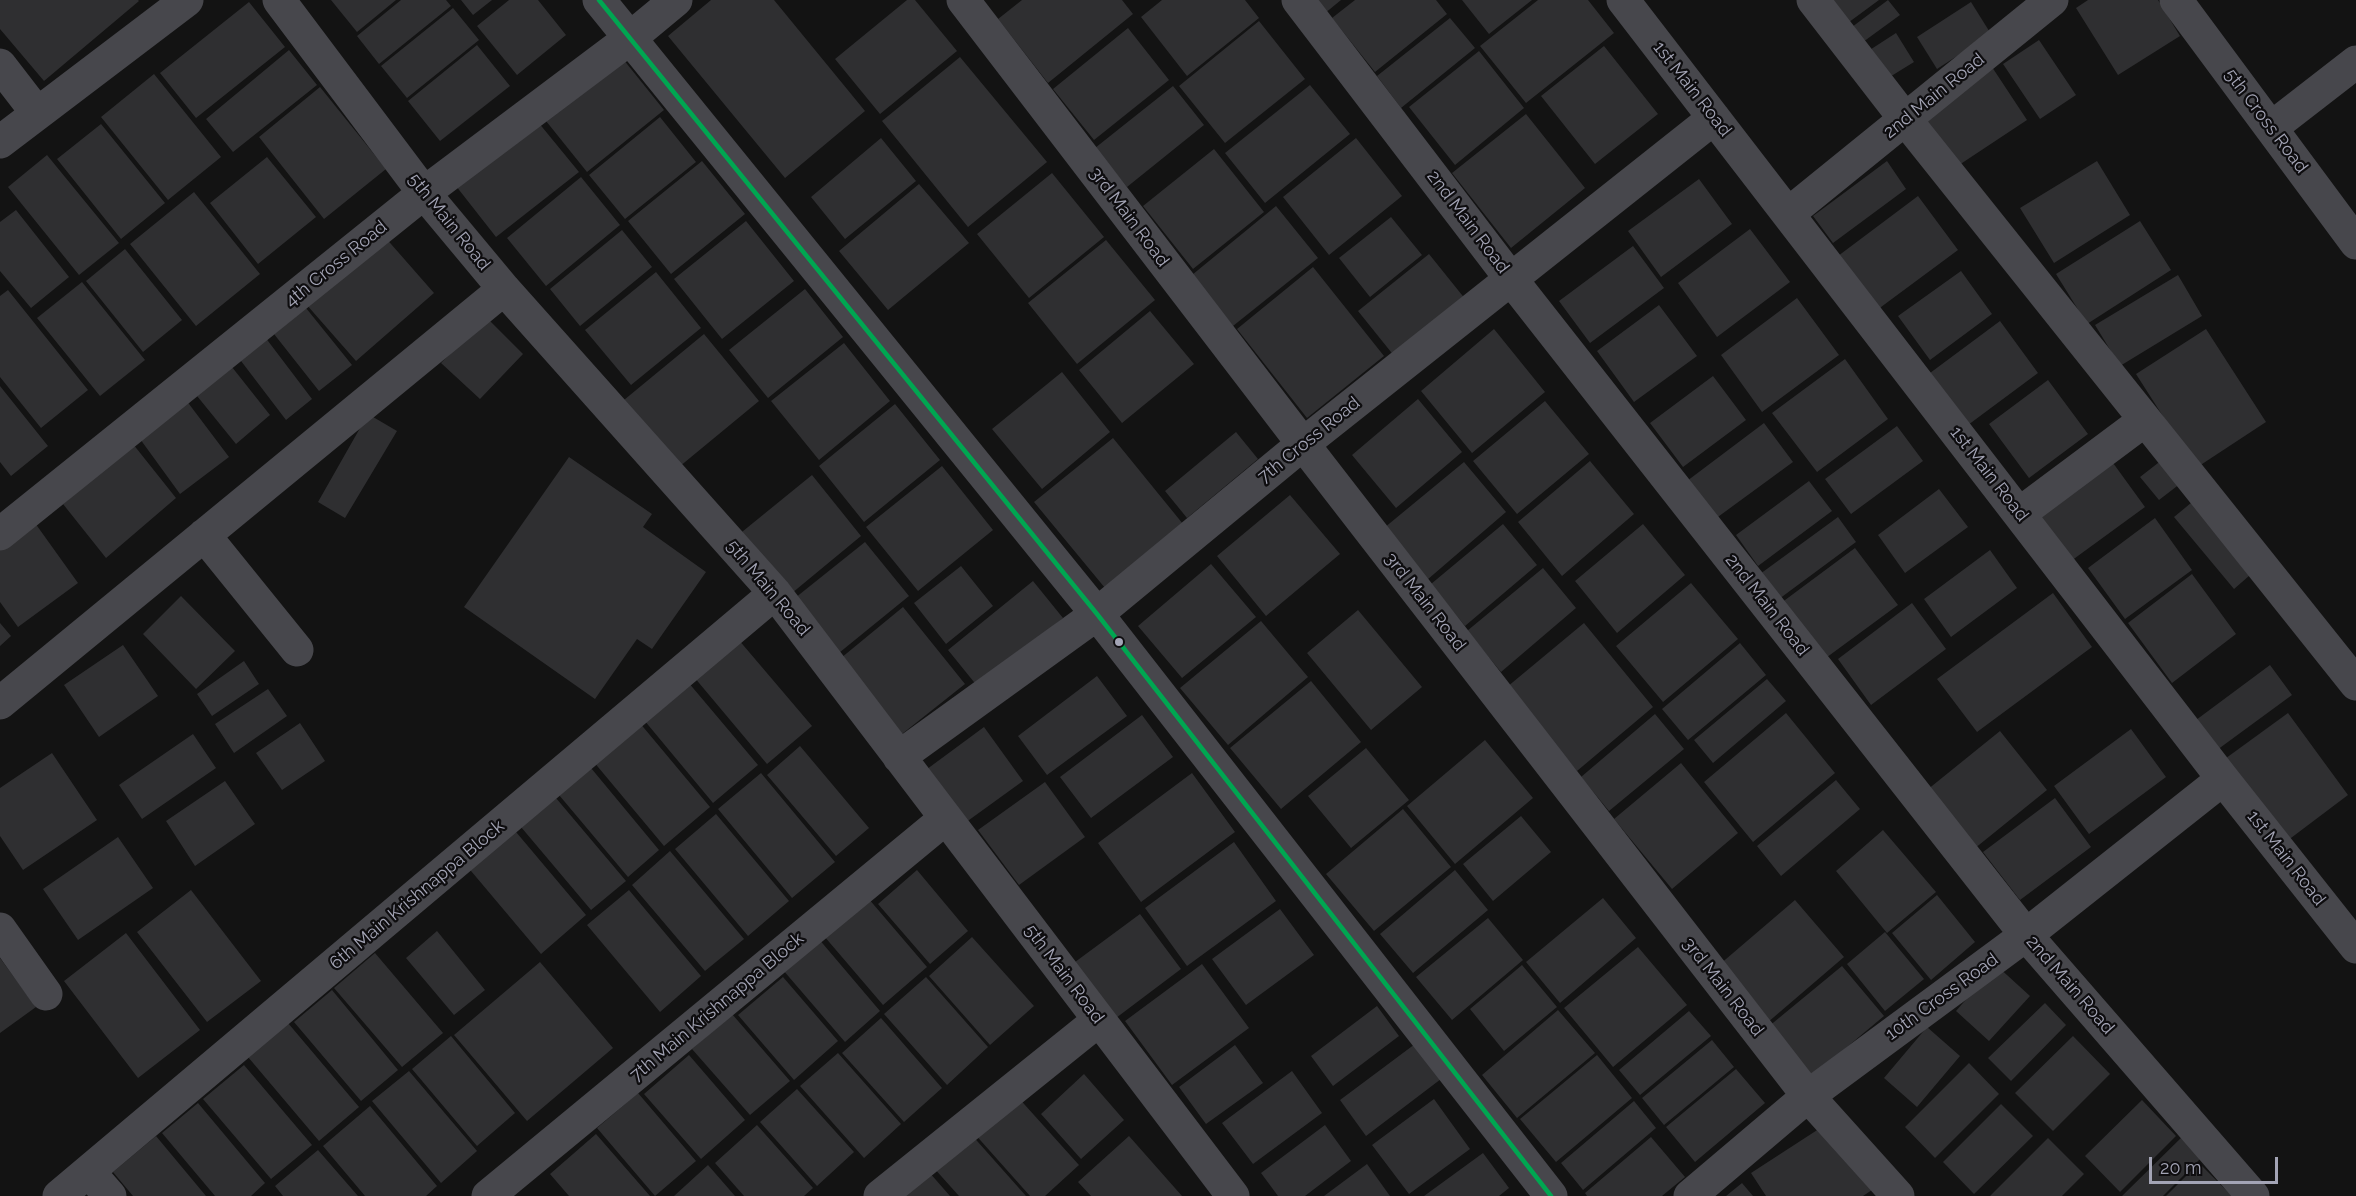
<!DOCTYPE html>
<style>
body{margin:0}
#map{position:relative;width:2356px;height:1196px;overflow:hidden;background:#131313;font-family:Raleway,sans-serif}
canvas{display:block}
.scale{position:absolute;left:2149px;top:1157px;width:129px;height:27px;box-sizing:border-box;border:3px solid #a3a4b5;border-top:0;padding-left:8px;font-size:18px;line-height:21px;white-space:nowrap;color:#a3a4b5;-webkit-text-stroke:4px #0e0d0f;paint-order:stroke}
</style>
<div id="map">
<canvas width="2356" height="1196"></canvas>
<div class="scale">20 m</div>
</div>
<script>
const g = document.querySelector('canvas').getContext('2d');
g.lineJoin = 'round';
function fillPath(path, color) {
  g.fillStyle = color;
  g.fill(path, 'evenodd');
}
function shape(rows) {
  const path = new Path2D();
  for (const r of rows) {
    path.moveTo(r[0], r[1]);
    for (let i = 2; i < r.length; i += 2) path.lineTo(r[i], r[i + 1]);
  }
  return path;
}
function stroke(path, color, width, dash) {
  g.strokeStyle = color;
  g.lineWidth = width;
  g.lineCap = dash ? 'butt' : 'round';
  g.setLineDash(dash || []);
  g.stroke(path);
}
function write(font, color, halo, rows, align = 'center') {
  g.font = font + ' Raleway,sans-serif';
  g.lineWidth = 4.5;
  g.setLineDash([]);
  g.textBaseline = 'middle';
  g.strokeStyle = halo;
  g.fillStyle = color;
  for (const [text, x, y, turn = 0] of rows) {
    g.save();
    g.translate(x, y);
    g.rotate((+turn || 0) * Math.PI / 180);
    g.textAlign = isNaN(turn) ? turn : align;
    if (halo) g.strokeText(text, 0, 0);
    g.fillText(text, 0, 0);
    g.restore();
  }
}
fillPath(shape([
 [0,0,138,0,139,1,44,81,0,29],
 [331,0,396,0,357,32],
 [401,0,446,0,451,6,379,64,357,36],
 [461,0,492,0,473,15],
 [509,0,538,0,566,35,517,75,477,26],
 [711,0,774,0,865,111,785,178,668,36],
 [907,0,915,0,957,51,880,114,835,59],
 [1022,0,1122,0,1133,14,1048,83,998,19],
 [1162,0,1245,0,1259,18,1187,76,1141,17],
 [1312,0,1341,0,1324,14],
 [1355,0,1436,0,1447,14,1375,72,1332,18],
 [1462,0,1532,0,1489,34],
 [1538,0,1588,0,1614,33,1526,103,1480,46],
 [1820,0,1879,0,1841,28],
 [1888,0,1900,15,1863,42,1852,27],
 [2088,0,2158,0,2180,36,2118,75,2076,8],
 [249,2,285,47,196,118,160,73],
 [1971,2,1991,34,1937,69,1917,37],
 [453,8,479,40,407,98,381,66],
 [1450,18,1475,48,1401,108,1377,76],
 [1259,21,1305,79,1225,143,1179,86],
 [1128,28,1169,80,1094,140,1053,89],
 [1896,33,1914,62,1880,83,1862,55],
 [2039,40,2076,95,2040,119,2003,64],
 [477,45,510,86,440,141,408,101],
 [1604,46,1658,114,1595,164,1541,96],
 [289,50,317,85,233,152,206,119],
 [1479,51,1524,108,1455,165,1409,107],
 [619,54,664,110,587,172,542,116],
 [960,57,1047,162,968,227,882,121],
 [1992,67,2027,120,1953,169,1918,116],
 [154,74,221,157,168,200,101,117],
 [1310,85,1350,134,1265,203,1225,153],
 [1173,86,1204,125,1127,187,1095,148],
 [320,87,386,169,324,219,259,137],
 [1526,114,1585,188,1511,248,1452,173],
 [660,117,696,162,625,219,589,175],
 [538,122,579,172,496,237,456,186],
 [101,124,165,203,121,239,57,159],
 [881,138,916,181,845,239,811,197],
 [1356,138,1402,196,1329,255,1283,197],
 [1214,149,1264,212,1193,269,1143,206],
 [47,155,119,243,79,275,8,187],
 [267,157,316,217,258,264,210,203],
 [702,161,745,214,671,274,628,221],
 [1887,161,1906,189,1833,243,1813,216],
 [2097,161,2130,215,2054,263,2020,208],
 [1052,173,1104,237,1029,298,977,234],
 [581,177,620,225,546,286,507,238],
 [1699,179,1732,224,1661,277,1628,231],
 [919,184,969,243,888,310,839,251],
 [194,192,260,274,196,326,130,244],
 [1918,196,1958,250,1877,310,1838,256],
 [1276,206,1318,258,1233,326,1192,275],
 [16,210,69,277,31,308,0,271,0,222],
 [1391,217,1422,255,1370,297,1339,258],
 [746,221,794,281,722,339,674,279],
 [2140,221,2171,270,2087,324,2056,274],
 [1750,229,1790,282,1717,337,1678,283],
 [622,230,652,267,580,326,550,289],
 [384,236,434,293,356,361,306,304],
 [1106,240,1155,300,1077,364,1028,303],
 [1633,246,1664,288,1590,343,1559,301],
 [125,249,182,320,143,352,86,281],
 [1429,254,1466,300,1395,357,1358,311],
 [1313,267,1384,356,1307,418,1237,329],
 [1961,271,1992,314,1930,360,1898,316],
 [656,272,701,328,631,385,585,330],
 [2178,275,2202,316,2120,366,2095,325],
 [82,282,145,360,100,396,37,318],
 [805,289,843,337,768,398,729,350],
 [8,290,88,390,41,428,0,377,0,296],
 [1797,298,1839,355,1762,412,1721,355],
 [1659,305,1697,356,1634,402,1597,351],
 [306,308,352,365,319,391,274,334],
 [1150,311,1194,364,1122,423,1079,370],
 [486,317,523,354,480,399,441,363],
 [2000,321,2038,373,1968,425,1930,373],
 [1494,329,1545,392,1472,453,1421,391],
 [2206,329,2266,422,2196,468,2136,374],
 [704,334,759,401,679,467,624,400],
 [265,337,312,399,286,420,238,357],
 [844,343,890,401,819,460,771,401],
 [1845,359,1888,419,1817,472,1772,413],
 [228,362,270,415,236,444,193,391],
 [1062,372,1110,432,1042,489,992,429],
 [1713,376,1746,420,1683,467,1650,423],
 [2048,380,2088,434,2029,478,1989,424],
 [0,386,48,446,11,476,0,462],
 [183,396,229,457,180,494,135,432],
 [1418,399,1462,452,1396,508,1352,455],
 [1545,401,1589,454,1517,514,1473,461],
 [895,404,940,460,864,522,819,466],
 [368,414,397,431,345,518,318,502],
 [1764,423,1793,462,1711,522,1683,484],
 [1897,426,1923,461,1851,514,1825,479],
 [1236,432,1258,459,1187,518,1165,491],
 [1113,438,1183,524,1105,588,1034,502],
 [133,444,176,498,106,558,63,504],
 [2108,456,2145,507,2071,561,2034,511],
 [2167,456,2185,480,2159,500,2140,477],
 [569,457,652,514,643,527,706,572,652,649,637,639,595,699,464,607],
 [1590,461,1634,514,1562,576,1518,522],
 [1464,462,1506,512,1427,580,1384,528],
 [942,466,993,530,918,591,866,527],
 [812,475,861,536,786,598,737,536],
 [1809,481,1832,511,1758,566,1736,535],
 [1939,489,1968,527,1905,573,1878,535],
 [1290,495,1340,554,1266,616,1217,556],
 [2197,498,2257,569,2234,589,2174,517],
 [1838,517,1856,542,1779,599,1760,574],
 [2155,518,2192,570,2125,619,2088,568],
 [35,523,78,583,18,627,0,602,0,548],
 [1503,524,1537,565,1465,626,1431,584],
 [1643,524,1685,575,1617,633,1575,581],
 [865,542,909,596,834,657,790,602],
 [1855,548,1898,605,1819,663,1777,606],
 [1990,550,2017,588,1951,637,1924,599],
 [1211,564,1256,617,1182,678,1138,626],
 [961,566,993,606,946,644,914,603],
 [1543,568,1576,608,1501,672,1467,631],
 [2192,574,2236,634,2172,683,2128,623],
 [1033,581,1063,618,978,687,948,650],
 [1691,583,1738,639,1663,702,1616,646],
 [2053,593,2092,647,1977,732,1937,679],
 [181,596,235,651,196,689,143,634],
 [1912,603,1946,649,1871,705,1838,659],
 [903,607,965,684,902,734,841,658],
 [1358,610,1422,687,1371,730,1307,653],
 [1261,621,1308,677,1228,745,1180,688],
 [0,623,11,636,0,646],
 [1584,623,1653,707,1577,771,1507,687],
 [738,639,812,726,767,764,694,677],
 [1740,643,1766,675,1688,740,1662,709],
 [123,645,158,696,99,737,64,685],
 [244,661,259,684,212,716,197,694],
 [2270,665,2292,695,2217,750,2196,720],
 [1097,676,1127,716,1047,775,1018,736],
 [1767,679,1786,701,1713,763,1694,740],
 [1311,681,1361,742,1281,809,1230,748],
 [688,682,758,765,713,803,644,720],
 [268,689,287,716,234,753,215,724],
 [1786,713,1835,773,1753,842,1704,782],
 [2288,713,2348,795,2283,844,2222,761],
 [1655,714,1684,749,1609,811,1581,777],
 [1142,715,1173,757,1091,818,1060,777],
 [639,722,710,807,664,846,593,761],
 [300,723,325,761,282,790,256,753],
 [984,727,1023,781,958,828,919,775],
 [2131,729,2166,777,2089,834,2054,786],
 [2000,731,2047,790,1974,849,1927,790],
 [193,734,216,768,142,819,119,785],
 [1485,740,1533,798,1455,864,1407,806],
 [800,746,869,828,836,856,767,775],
 [1366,748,1409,800,1351,848,1308,796],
 [52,753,97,820,23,870,0,836,0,788],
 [1681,763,1738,833,1672,889,1614,819],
 [591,768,659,850,628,877,559,795],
 [761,773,835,862,792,898,718,809],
 [1192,773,1235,832,1141,902,1098,843],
 [1836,780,1860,809,1781,876,1757,846],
 [225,781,255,824,195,866,166,821],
 [1045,782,1085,837,1019,885,978,830],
 [556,798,626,881,591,910,521,827],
 [2055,798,2091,847,2020,900,1983,852],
 [1403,809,1451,867,1374,931,1326,874],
 [716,814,789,901,748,936,675,849],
 [1521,816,1551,852,1493,901,1463,864],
 [511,826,586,915,541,954,466,865],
 [1883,830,1936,892,1887,933,1836,871],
 [118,837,153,888,78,940,43,889],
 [1234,842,1276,901,1187,966,1145,908],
 [670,851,744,939,705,971,632,885],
 [917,870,968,931,930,964,878,904],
 [1455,870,1488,910,1413,973,1380,934],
 [191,890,261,981,207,1022,137,932],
 [629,890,701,976,660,1012,587,925],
 [1937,895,1975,942,1931,980,1892,933],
 [868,898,927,967,883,1005,824,936],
 [1603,898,1636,938,1560,1003,1526,962],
 [1795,900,1844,957,1767,1023,1719,965],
 [1280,909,1314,955,1246,1005,1212,959],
 [1140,914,1181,969,1112,1021,1071,965],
 [1488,918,1523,960,1452,1020,1416,977],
 [437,931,485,990,454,1015,406,958],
 [1885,932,1924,979,1885,1011,1847,964],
 [126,933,200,1030,138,1078,64,981],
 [972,937,1034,1006,990,1045,929,976],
 [818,938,880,1011,845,1042,783,970],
 [1638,947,1687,1005,1613,1067,1564,1008],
 [375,953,443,1033,402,1067,334,988],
 [0,958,36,1007,0,1033],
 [540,962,613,1048,527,1121,454,1035],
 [1202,964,1249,1028,1172,1085,1125,1021],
 [1522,965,1557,1007,1504,1051,1470,1009],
 [1996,965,2030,996,1989,1041,1956,1011],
 [1842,966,1884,1016,1810,1078,1768,1027],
 [783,977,838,1041,794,1080,738,1015],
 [926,977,988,1047,947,1085,884,1014],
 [332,990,398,1070,361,1101,294,1022],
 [2045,1003,2066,1025,2011,1081,1988,1058],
 [1377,1006,1399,1036,1333,1086,1311,1056],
 [1558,1010,1595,1053,1517,1118,1482,1075],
 [1689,1011,1711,1036,1640,1095,1619,1070],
 [732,1014,790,1081,750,1115,692,1049],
 [881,1018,942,1088,904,1122,842,1053],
 [288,1023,359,1107,319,1141,248,1057],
 [1927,1027,1960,1056,1917,1107,1884,1078],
 [451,1036,515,1113,477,1146,412,1069],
 [2073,1036,2110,1074,2053,1131,2015,1093],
 [1712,1040,1734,1067,1664,1125,1642,1098],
 [1415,1044,1441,1079,1366,1136,1340,1100],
 [1235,1045,1263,1083,1206,1124,1179,1087],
 [838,1053,901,1124,864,1158,800,1086],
 [689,1055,745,1120,701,1159,644,1094],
 [1597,1055,1632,1098,1556,1162,1520,1119],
 [1969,1063,1999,1094,1935,1158,1905,1127],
 [244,1065,312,1145,271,1179,203,1099],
 [1736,1069,1765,1103,1695,1162,1666,1127],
 [409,1071,477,1151,441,1183,372,1101],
 [1292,1071,1322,1113,1253,1164,1222,1123],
 [1084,1074,1124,1120,1081,1159,1041,1114],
 [797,1089,854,1152,817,1186,760,1122],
 [638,1093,696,1161,655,1196,597,1128],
 [1016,1095,1079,1165,1045,1196,1030,1196,973,1132],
 [1434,1099,1470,1149,1409,1194,1372,1145],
 [2142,1100,2176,1136,2120,1192,2085,1156],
 [1634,1101,1656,1128,1583,1190,1561,1163],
 [198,1103,265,1183,251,1196,215,1196,162,1133],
 [2001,1104,2033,1136,1974,1194,1943,1162],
 [370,1106,437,1186,426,1196,365,1196,323,1146],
 [1828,1123,1872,1190,1863,1196,1766,1196,1751,1173],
 [757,1125,813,1188,804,1196,744,1196,715,1163],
 [1325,1125,1351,1161,1305,1196,1278,1196,1261,1173],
 [970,1133,1026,1196,959,1196,933,1167],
 [596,1134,650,1196,569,1196,550,1174],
 [2184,1135,2204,1155,2163,1196,2122,1196],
 [156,1136,206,1196,133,1196,113,1172],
 [1129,1136,1182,1196,1091,1196,1078,1182],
 [1651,1137,1685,1177,1662,1196,1587,1196,1585,1193],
 [2048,1138,2084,1174,2062,1196,1990,1196],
 [318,1150,358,1196,283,1196,275,1186],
 [1483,1153,1509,1188,1499,1196,1424,1196],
 [2199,1163,2232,1196,2166,1196],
 [1367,1164,1390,1196,1324,1196],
 [708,1165,735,1196,674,1196],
 [929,1172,950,1196,903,1196],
 [1742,1183,1753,1196,1726,1196]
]), '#2f2f31');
stroke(shape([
 [279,0,424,193,504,289,775,593,1233,1196],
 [599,0,1097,614,1551,1196],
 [963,0,1303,444,1808,1096,1898,1196],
 [1298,0,1511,279,2026,935,2253,1196],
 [1623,0,2223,779,2356,947],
 [1813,0,1905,119,2356,684],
 [2176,0,2356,243],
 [0,65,37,113],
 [2271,128,2356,62],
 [0,142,187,0],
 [1788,214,2052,0],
 [2019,514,2145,420],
 [0,534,424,193,629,39,676,0],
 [204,535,297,650],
 [0,703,504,289],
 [899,757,1097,614,1303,444,1714,118],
 [0,929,46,994],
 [89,1172,110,1196],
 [59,1196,775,593],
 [488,1196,946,818],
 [880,1196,1099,1020],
 [1690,1196,1808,1096,2026,935,2223,779]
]), '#47474c', 33);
stroke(shape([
 [599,0,1097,614,1551,1196]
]), '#00a651', 4.5);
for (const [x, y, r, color] of [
 [1119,642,5,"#a3a4b5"]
]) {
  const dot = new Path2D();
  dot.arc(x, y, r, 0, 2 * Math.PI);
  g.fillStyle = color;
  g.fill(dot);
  stroke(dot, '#0e0d0f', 2);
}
write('18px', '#a3a4b5', '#0e0d0f', [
 ["1st Main Road",1692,89,52],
 ["2nd Main Road",1934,96,-39],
 ["5th Cross Road",2266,121,53],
 ["3rd Main Road",1129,217,53],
 ["5th Main Road",449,222,51],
 ["2nd Main Road",1468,222,53],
 ["4th Cross Road",336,264,-39],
 ["7th Cross Road",1309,440,-39],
 ["1st Main Road",1989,474,52],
 ["5th Main Road",768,588,50],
 ["3rd Main Road",1425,602,52],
 ["2nd Main Road",1767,605,52],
 ["1st Main Road",2286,858,52],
 ["6th Main Krishnappa Block",417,895,-40],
 ["5th Main Road",1064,974,53],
 ["2nd Main Road",2070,985,49],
 ["3rd Main Road",1723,987,52],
 ["10th Cross Road",1942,997,-36],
 ["7th Main Krishnappa Block",717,1007,-40]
]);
</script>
